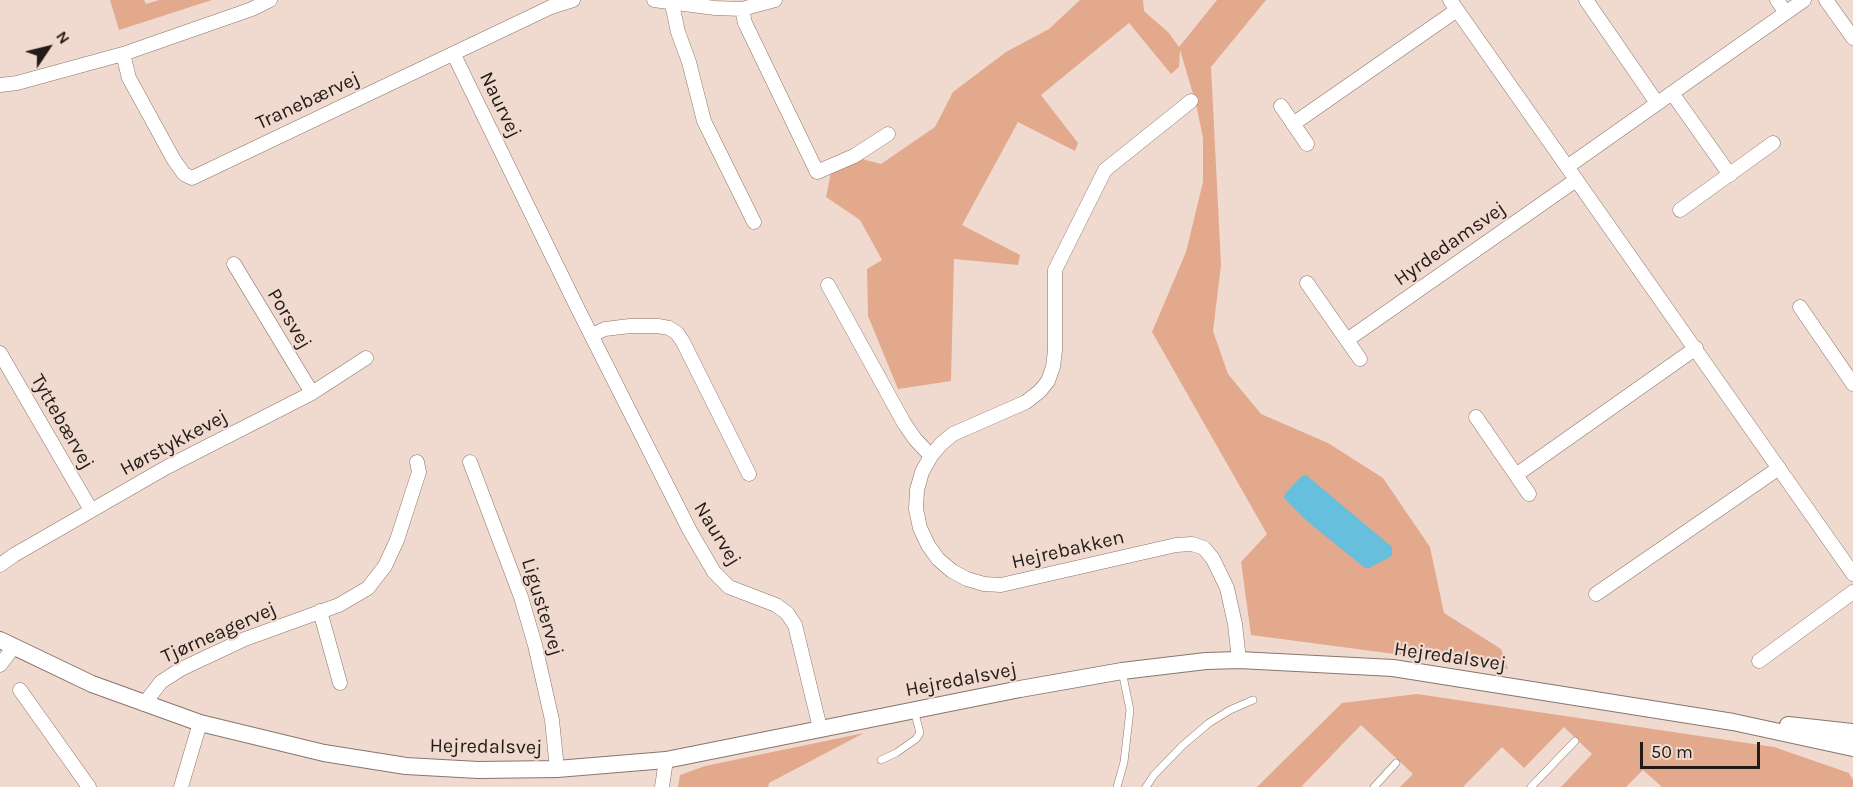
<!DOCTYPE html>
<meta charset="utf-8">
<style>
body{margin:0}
#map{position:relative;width:1853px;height:787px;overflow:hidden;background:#f0dacf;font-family:Karla,sans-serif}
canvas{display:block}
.north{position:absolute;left:18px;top:18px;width:60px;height:60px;-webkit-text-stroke:4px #f0dacf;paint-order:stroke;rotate:55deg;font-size:16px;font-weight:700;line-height:24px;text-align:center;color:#231b17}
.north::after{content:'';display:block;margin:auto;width:21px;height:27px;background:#231b17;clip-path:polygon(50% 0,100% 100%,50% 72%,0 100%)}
.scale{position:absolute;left:1640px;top:742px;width:120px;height:27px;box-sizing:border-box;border:3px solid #231b17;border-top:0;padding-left:8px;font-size:18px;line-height:21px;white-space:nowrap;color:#231b17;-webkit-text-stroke:4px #f0dacf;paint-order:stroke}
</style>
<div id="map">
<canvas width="1853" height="787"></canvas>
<div class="north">N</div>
<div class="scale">50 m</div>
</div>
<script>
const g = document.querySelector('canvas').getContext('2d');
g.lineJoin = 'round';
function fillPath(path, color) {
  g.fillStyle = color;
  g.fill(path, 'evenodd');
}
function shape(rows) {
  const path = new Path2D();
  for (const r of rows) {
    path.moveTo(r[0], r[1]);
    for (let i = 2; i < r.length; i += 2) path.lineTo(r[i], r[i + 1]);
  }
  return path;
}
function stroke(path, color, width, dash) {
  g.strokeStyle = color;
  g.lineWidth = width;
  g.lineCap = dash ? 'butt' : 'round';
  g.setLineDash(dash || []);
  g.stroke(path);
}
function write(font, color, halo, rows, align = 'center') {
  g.font = font + ' Karla,sans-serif';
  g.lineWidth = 4.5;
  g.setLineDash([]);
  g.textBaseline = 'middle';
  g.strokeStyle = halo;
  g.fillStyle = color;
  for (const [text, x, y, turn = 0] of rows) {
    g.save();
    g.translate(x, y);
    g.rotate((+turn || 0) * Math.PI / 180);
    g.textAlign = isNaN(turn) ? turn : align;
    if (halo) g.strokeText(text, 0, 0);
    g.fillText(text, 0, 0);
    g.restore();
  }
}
fillPath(shape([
 [110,0,144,0,146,4,159,0,212,0,119,30],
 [1080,0,1143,0,1144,11,1168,32,1179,47,1217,0,1266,0,1211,67,1221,265,1213,331,1228,374,1261,414,1328,443,1383,478,1430,547,1444,613,1501,649,1508,669,1251,635,1241,562,1267,534,1152,332,1186,252,1203,182,1203,138,1196,104,1180,50,1179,67,1171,74,1129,23,1041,95,1078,143,1075,151,1018,122,962,225,1020,255,1018,265,954,259,951,381,898,389,868,316,867,269,882,260,860,220,826,197,831,172,858,158,881,164,935,127,953,92,1006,52,1049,29],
 [1417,694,1774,747,1849,773,1853,780,1853,787,1662,787,1643,770,1626,787,1561,787,1592,754,1564,727,1524,768,1502,747,1463,787,1400,787,1413,774,1361,725,1301,787,1257,787,1342,703],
 [864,733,769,783,768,787,678,787,680,775,705,766]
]), '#e3a98d');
fillPath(shape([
 [1306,475,1392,547,1392,556,1369,568,1365,568,1307,521,1284,498,1285,494,1296,482,1302,476]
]), '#66bfdd');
const service = shape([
 [881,760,896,753,916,739,920,733,914,710],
 [1117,787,1124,762,1130,710,1122,671],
 [1146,787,1154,775,1182,746,1209,723,1230,710,1253,700],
 [1374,787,1396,763],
 [1531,787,1575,741]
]);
const minor = shape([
 [654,0,715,8,742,9,775,0],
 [1450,0,1853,574],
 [1586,0,1657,103],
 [1777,0,1786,13],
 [1826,0,1853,38],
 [672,4,678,32,689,62,704,121,754,222],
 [742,9,745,23,817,172,854,156,888,134],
 [123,54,129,78,174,160,184,174,192,178,551,7,573,0],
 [454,55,577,307,690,531,714,572,729,587,776,605,787,613,795,625,820,728],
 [0,85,17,83,123,54,252,9,270,0],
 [1672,93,1730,175],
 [1191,101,1105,170,1055,270,1055,350,1053,367,1048,381,1040,391,1026,402,953,434,941,444,931,456,922,472,917,490,916,509,920,528,928,545,938,559,952,571,967,579,984,584,1001,585,1176,545,1192,544,1204,548,1213,559,1227,588,1235,624,1239,660],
 [1281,106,1307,144],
 [1293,124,1457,10],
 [1567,167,1804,0],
 [1680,210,1773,143],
 [234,264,312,393],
 [1307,283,1360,359],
 [828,285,904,423,915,439,931,456],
 [1800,307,1853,384],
 [592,335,605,329,630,326,658,326,669,328,677,333,683,342,749,474],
 [1347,340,1576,180],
 [0,353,91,510],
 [1476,417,1529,494],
 [470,462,521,597,535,645,552,720,557,769],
 [1516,475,1696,348],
 [0,565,14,555,167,467,312,393,366,358],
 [1596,594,1779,468],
 [320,611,340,683],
 [1759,661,1853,592],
 [0,665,13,648],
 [20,690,89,787],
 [144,704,161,682,181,669,245,639,339,605,368,588,385,566,397,540,419,472,417,462],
 [181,787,200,723],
 [662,787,666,760]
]);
const tertiary = shape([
 [0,640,92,684,200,723,324,753,406,766,478,770,557,769,666,760,1020,689,1122,671,1206,661,1239,660,1393,668,1733,722,1853,748],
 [1788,725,1853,732]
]);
stroke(service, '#89756c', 8);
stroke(minor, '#89756c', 15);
stroke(tertiary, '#89756c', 18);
stroke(service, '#fff', 7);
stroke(minor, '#fff', 14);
stroke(tertiary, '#fff', 16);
write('20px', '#231b17', '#f0dacf', [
 ["Tranebærvej",308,101,-25],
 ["Naurvej",500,105,64],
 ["Hyrdedamsvej",1450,244,-35],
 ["Porsvej",289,319,59],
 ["Tyttebærvej",62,422,60],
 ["Hørstykkevej",174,443,-28],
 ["Naurvej",717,534,58],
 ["Hejrebakken",1068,550,-13],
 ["Ligustervej",542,607,73],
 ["Tjørneagervej",219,633,-24],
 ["Hejredalsvej",1450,657,8],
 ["Hejredalsvej",961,680,-11],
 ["Hejredalsvej",486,747,1]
]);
</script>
